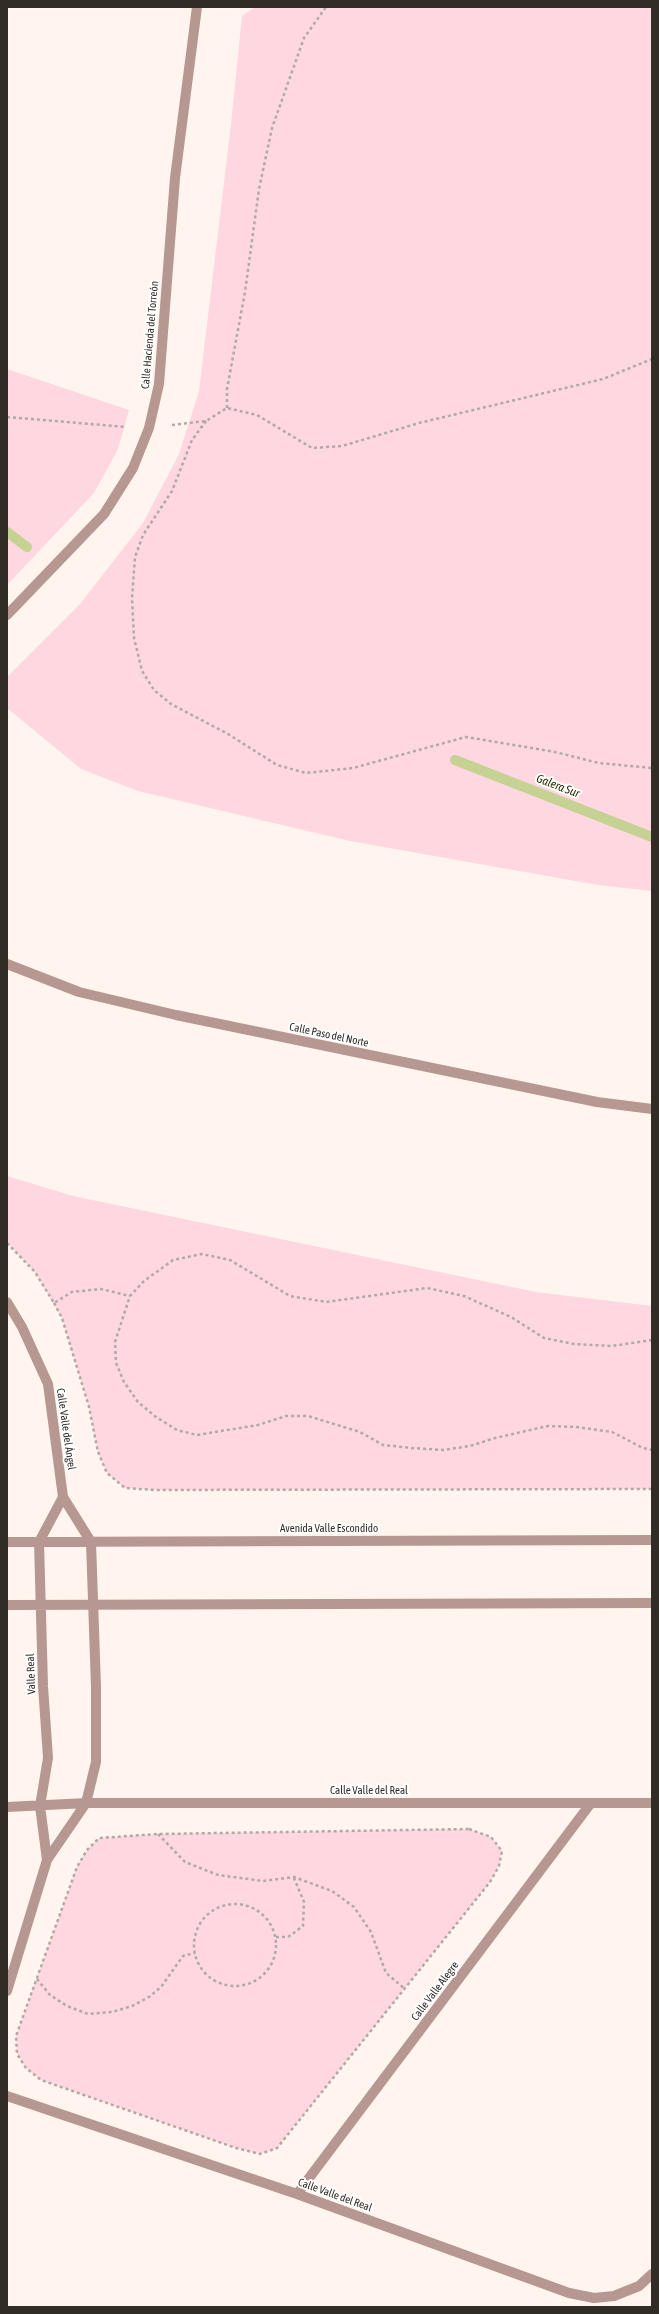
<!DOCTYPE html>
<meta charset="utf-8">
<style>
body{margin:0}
#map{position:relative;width:659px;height:2314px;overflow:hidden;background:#fff5ee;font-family:"Asap Condensed",sans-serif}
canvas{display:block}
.frame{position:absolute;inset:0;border:8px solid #322c27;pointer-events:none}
</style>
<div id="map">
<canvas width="659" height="2314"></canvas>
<div class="frame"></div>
</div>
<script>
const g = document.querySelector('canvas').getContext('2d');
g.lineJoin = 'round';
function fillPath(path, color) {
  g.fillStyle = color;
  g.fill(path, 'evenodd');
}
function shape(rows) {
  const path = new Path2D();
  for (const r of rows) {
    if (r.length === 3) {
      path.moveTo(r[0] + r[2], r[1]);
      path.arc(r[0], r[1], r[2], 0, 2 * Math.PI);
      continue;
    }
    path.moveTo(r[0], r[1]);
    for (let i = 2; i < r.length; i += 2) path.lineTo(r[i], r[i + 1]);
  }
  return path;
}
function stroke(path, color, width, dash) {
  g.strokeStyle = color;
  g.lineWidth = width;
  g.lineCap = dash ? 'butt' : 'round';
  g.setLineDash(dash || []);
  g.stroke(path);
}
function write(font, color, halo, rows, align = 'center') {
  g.font = font + ' "Asap Condensed",sans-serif';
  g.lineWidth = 4;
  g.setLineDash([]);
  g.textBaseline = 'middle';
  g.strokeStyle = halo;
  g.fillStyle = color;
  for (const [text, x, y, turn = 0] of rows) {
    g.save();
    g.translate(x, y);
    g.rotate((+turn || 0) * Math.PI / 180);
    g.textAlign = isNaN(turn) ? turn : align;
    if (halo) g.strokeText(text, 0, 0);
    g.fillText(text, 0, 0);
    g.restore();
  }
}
fillPath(shape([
 [255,7,652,7,652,891,598,885,350,841,138,791,81,769,7,708,7,677,80,604,143,523,179,454,199,391,231,124,242,16],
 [7,369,129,410,118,449,94,493,7,585],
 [7,1176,73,1196,536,1292,652,1306,652,1489,154,1490,125,1488,107,1473,98,1452,89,1407,62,1318,35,1272,7,1243],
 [469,1829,491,1837,502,1851,499,1866,490,1882,277,2148,260,2154,236,2148,41,2080,26,2068,17,2054,16,2036,77,1867,87,1850,99,1838,158,1834]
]), '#fed7e0');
stroke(shape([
 [7,532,27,547],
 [455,760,652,837]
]), '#c6d293', 10);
stroke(shape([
 [227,408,227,389,245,292,259,189,272,128,304,38,326,7],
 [7,417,126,427],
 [206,421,192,440,172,491,143,535,135,557,132,598,134,638,142,671,154,690,171,704,228,734,277,765,306,773,353,768,466,737,555,752,599,763,652,768],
 [172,425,206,421,227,408,257,415,312,448,342,446,419,423,603,379,652,359],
 [7,1243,35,1272,54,1303,72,1292,101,1289,130,1296],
 [54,1303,62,1318,89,1407,98,1452,107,1473,125,1488,154,1490,652,1489],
 [652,1340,612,1346,574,1344,544,1338,511,1317,464,1296,427,1288,326,1302,290,1296,230,1260,202,1254,173,1260,144,1281,130,1296,115,1342,116,1363,124,1382,138,1402,156,1417,177,1430,197,1435,258,1425,286,1416,308,1416,360,1432,383,1445,412,1448,443,1450,470,1446,495,1438,548,1426,577,1427,612,1432,643,1448,652,1450],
 [469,1829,491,1837,502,1851,499,1866,490,1882,277,2148,260,2154,236,2148,41,2080,26,2068,17,2054,16,2036,77,1867,87,1850,99,1838,158,1834,469,1829],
 [158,1834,185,1862,218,1875,263,1881,294,1877,332,1891,354,1907,371,1932,386,1973,405,1989],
 [235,1945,41],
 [276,1937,288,1937,303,1926,304,1902,294,1878],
 [37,1979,50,1995,67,2006,88,2014,112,2012,132,2006,149,1997,161,1987,183,1956,195,1953]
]), '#b2a9a3', 2.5, [3, 3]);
stroke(shape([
 [7,615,104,514,133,468,149,428,159,384,175,178,197,7],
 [7,964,79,992,176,1015,597,1102,652,1109],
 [7,1302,22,1327,48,1384,63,1497,91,1542,96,1687,96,1762,86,1803,47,1860,7,1991],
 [7,1542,652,1540],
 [7,1605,652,1603],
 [7,1807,86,1803,652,1803],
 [47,1860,40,1806,48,1758,43,1686,39,1542,63,1497],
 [7,2096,297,2194,569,2293,594,2298,614,2296,639,2286,652,2274],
 [297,2194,591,1803]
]), '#b69792', 10);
write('11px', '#322c27', '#fff', [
 ["Calle Hacienda del Torreón",150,335,-85],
 ["Calle Paso del Norte",329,1035,12],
 ["Calle Valle del Ángel",66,1429,82],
 ["Avenida Valle Escondido",329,1529],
 ["Valle Real",31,1674,-92],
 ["Calle Valle del Real",369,1791],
 ["Calle Valle Alegre",435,1991,-53],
 ["Calle Valle del Real",335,2195,20]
]);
write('italic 12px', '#2b3100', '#fff', [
 ["Galera Sur",558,786,21]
]);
</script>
